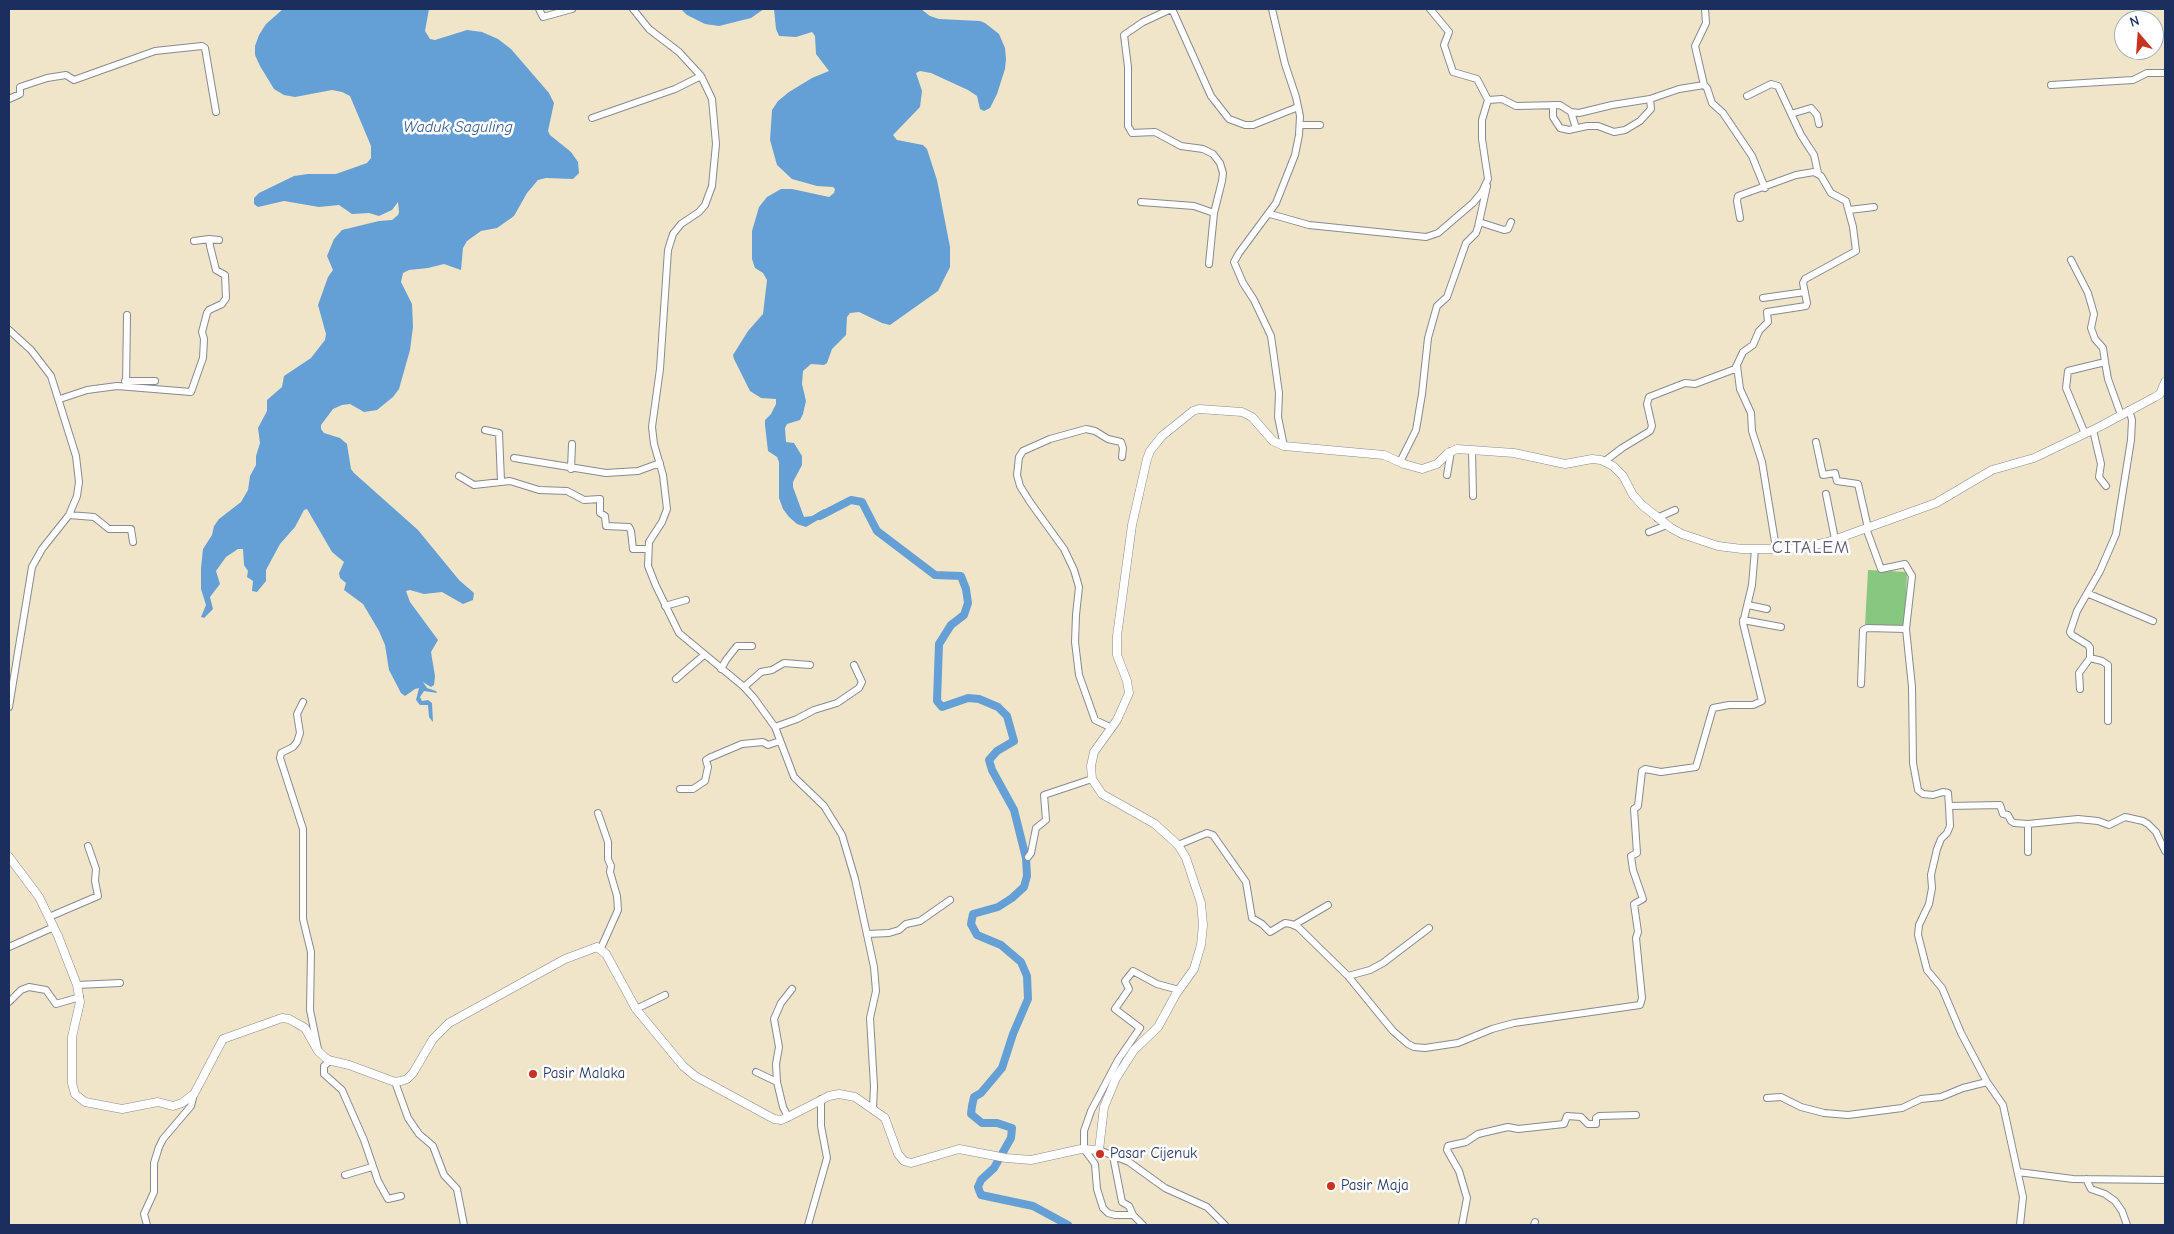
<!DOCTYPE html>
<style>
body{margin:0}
#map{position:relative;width:2174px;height:1234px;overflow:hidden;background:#f0e5c9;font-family:"Comic Neue",sans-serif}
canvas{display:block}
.frame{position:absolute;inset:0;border:10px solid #1b2f5e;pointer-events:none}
.north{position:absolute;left:2114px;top:10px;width:50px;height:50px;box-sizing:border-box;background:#fff;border:1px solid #a4acbf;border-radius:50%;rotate:342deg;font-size:14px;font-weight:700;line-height:20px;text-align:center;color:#1b2f5e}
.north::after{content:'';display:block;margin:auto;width:18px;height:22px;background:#c8321e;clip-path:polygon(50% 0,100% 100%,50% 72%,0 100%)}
</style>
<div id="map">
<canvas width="2174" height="1234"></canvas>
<div class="frame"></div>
<div class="north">N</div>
</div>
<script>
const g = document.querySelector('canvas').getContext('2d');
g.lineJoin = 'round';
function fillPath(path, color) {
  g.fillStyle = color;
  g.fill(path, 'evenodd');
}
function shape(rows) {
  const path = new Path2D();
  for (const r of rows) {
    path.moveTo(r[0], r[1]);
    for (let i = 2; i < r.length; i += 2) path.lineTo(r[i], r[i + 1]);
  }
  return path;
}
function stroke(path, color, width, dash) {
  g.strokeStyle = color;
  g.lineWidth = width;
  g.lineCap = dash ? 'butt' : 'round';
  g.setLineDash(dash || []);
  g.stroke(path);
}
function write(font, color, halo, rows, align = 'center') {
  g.font = font + ' "Comic Neue",sans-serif';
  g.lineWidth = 5;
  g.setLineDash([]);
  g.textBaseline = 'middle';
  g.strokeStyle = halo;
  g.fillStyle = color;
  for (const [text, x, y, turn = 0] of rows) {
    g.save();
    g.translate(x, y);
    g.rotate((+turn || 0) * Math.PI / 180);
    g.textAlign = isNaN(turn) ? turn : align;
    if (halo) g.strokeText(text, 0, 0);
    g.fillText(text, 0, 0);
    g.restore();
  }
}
fillPath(shape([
 [1868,570,1907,572,1905,627,1865,626]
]), '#87c77f');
fillPath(shape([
 [283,9,429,9,425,31,430,39,435,40,467,30,482,32,498,39,511,49,549,93,554,103,548,131,550,135,571,152,578,162,579,173,573,179,546,178,538,180,527,193,514,216,497,228,481,231,467,241,463,248,461,270,444,264,428,268,409,270,403,273,401,282,412,304,413,327,410,350,399,389,393,397,377,410,364,412,350,404,342,405,333,409,321,425,321,429,324,433,340,438,347,444,351,469,354,473,418,530,459,580,474,593,473,600,463,604,442,592,424,594,410,590,406,591,410,602,438,640,431,652,435,676,434,685,431,687,423,682,427,688,436,691,437,693,424,691,420,697,422,701,428,700,432,703,433,722,429,717,428,705,420,705,416,700,419,688,415,689,405,696,401,693,389,670,385,645,379,631,363,604,344,590,346,583,340,578,339,573,344,562,332,552,307,509,304,510,295,527,280,544,266,570,266,581,257,592,252,591,253,581,247,577,248,571,244,565,243,549,238,549,226,557,216,571,220,584,210,597,213,609,204,618,201,617,206,605,201,589,201,568,203,549,212,535,214,526,219,519,241,502,248,490,250,476,256,465,256,456,260,443,258,428,267,411,267,400,282,387,284,376,311,358,325,340,326,334,318,305,328,277,333,270,327,256,334,239,342,230,379,221,392,220,398,215,399,212,398,202,392,210,379,216,369,213,352,214,339,205,319,207,284,201,258,207,254,204,254,198,259,193,294,176,308,174,336,174,367,163,371,158,371,146,350,96,342,92,332,90,295,97,284,95,274,89,260,66,255,55,255,46,259,35,266,24],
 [681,9,764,9,751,18,719,26,705,24,687,15],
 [774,9,921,9,930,16,939,19,980,21,985,23,999,34,1005,48,1006,59,1005,69,997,94,990,108,984,111,980,109,977,96,968,90,931,73,920,71,916,73,922,91,920,107,893,135,897,140,923,145,927,149,937,180,950,247,950,267,938,291,890,325,882,323,859,312,850,313,847,317,846,335,832,349,827,363,824,365,811,364,803,371,802,384,806,401,803,414,800,420,787,424,785,428,786,442,794,443,802,456,802,465,793,482,793,487,804,517,812,516,824,509,828,514,806,527,797,524,789,517,783,509,779,498,779,462,777,457,768,451,765,425,765,420,771,414,776,404,776,399,761,398,750,391,734,359,733,355,748,331,763,314,767,280,763,273,755,268,752,259,752,231,759,207,767,197,781,189,792,189,829,197,834,193,835,189,833,187,817,186,792,179,777,165,770,140,772,110,778,101,789,92,812,78,829,71,816,54,815,36,812,32,796,37,779,36,776,29]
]), '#64a0d5');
stroke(shape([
 [820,516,851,500,862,502,877,531,935,575,961,576,966,589,968,603,964,615,951,625,939,644,937,701,942,707,968,698,979,699,998,707,1007,716,1014,741,997,751,989,760,992,770,1014,810,1026,858,1027,876,1024,887,1012,898,998,907,973,914,971,924,977,935,1001,945,1021,962,1027,976,1028,999,1013,1034,1002,1068,981,1093,974,1097,972,1106,971,1114,982,1123,997,1123,1012,1128,1011,1138,994,1168,981,1180,978,1187,981,1195,1033,1206,1068,1225]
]), '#64a0d5', 8);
const minor = shape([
 [539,9,543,17,572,9],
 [633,9,649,29,679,52,701,76,712,99,716,144,712,186,705,205,699,212,681,224,673,234,668,250,660,369,652,427,654,444,663,475,667,509,662,522,649,542,648,566,656,586,679,633,744,687,754,698,775,727,794,777,824,806,842,835,855,879,874,967,876,991,870,1018,874,1086,873,1109],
 [1172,9,1211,96,1229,119,1245,125,1253,125,1298,107],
 [1272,9,1285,64,1296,97,1300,116,1299,135,1295,155,1276,203,1239,253,1234,262,1243,283,1254,300,1271,336,1279,393,1278,417,1284,446],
 [1704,85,1695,46,1706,23,1705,9],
 [2051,85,2133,80,2147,73,2165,73],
 [1747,96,1771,84,1778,86,1801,135,1814,155,1818,173],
 [9,99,20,94,20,87,47,78,66,75,74,80,155,51,202,46,205,48,216,112],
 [1488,100,1502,99,1516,106,1560,105,1571,112,1579,113,1612,105,1650,99,1679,89,1704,85,1707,88,1712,103,1723,113,1752,156,1765,188],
 [1553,105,1553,117,1560,128,1569,130,1587,126,1598,126,1614,132,1625,130,1640,121,1651,109,1650,99],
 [1571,112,1576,128],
 [1791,114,1811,108,1817,115,1819,124],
 [592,118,675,89,701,76],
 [1300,125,1320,125],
 [1141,202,1194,206,1214,213,1222,181,1223,173,1220,163,1213,154,1203,149,1181,146,1155,132,1132,133,1128,126,1128,67,1124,35,1143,22,1171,9],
 [1849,210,1874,207],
 [1270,214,1309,225,1426,237,1438,233,1473,203,1482,192,1488,179,1482,139,1482,120,1488,100,1477,79,1453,72,1444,45,1449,32,1430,9],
 [1479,222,1504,230,1508,229,1511,222],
 [194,241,209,239],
 [2071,260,2088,293,2094,314,2091,328,2095,339,2103,348,2105,362],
 [1209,264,1214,213],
 [1763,298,1805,292],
 [9,330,31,350,51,376,76,456,79,482,77,496,69,515,42,549,32,567,9,707],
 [1737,366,1740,389,1751,413,1752,431,1762,462,1776,548],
 [125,381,155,381],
 [126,386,127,315],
 [60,399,87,390,117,386,191,392,203,358,204,339,202,332,207,313,209,310,222,304,226,298,225,275,216,270,210,246,209,239,219,240],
 [485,430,499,433,501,481],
 [2093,430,2101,464,2099,477,2106,486],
 [2085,434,2066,388,2068,371,2105,362,2108,379,2121,415],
 [1816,442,1823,475,1835,473,1837,481,1858,484,1868,528],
 [1472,450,1473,496],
 [514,458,606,473,638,471,660,463],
 [1605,461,1622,448,1650,431,1652,426,1647,404,1649,397,1685,383,1695,384,1735,369,1743,352,1753,345,1759,331,1768,322,1767,312,1806,306,1807,303,1803,283,1805,279,1856,251,1853,227,1846,201,1831,193,1821,176,1814,172,1796,175,1738,196,1737,201,1740,218],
 [1400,462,1416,430,1422,394,1428,338,1437,306,1447,297,1466,243,1476,233,1478,227,1487,186],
 [571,469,572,444],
 [1447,475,1451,451],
 [459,476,474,485,510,481,539,490,567,491,584,500,600,499,600,513,605,516,606,526,629,527,631,531,633,549,647,549],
 [1826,494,1835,539],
 [69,515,94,517,109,529,131,529,133,542],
 [1657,518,1675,510],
 [1866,528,1881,569,1905,564,1912,576,1906,629,1912,687,1913,763,1918,790,1923,794,1933,795,1943,792,1948,793,1949,806,2000,805,2003,814,2008,815,2011,821,2014,823,2028,824,2078,819,2098,821,2109,825,2125,817,2143,821,2148,824,2156,832,2165,851],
 [1649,532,1667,525],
 [2089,594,2153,621],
 [1748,605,1767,609],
 [665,606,686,600],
 [1743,620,1781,627],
 [2090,658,2102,661,2108,665,2108,721],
 [721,669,726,660,737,646,752,646],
 [676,679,704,655],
 [1861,684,1863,630,1867,628,1906,629],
 [744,687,761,672,772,670,784,663,810,665],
 [2080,689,2079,673,2090,658,2090,648,2088,645,2072,635,2070,632,2077,611,2100,571,2116,534,2131,440,2132,420,2129,410],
 [303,702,297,714,300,733,297,742,293,747,281,753,280,758,303,829,303,919,311,952,310,1010,318,1049],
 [775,727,797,719,814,710,837,703,859,688,862,682,854,665],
 [1112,728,1095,720,1079,675,1075,642,1076,615,1079,587,1074,570,1064,549,1030,502,1020,486,1017,475,1019,457,1023,451,1050,439,1086,429,1095,431,1108,439,1121,442,1123,448,1122,457],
 [680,789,693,789,705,781,708,767,706,760,709,758,742,744,763,742,768,745,780,741],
 [1949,806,1950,826,1947,833,1941,839,1937,849,1931,875,1932,888,1929,904,1919,925,1918,935,1927,970,1942,988,1961,1033,1987,1082,2003,1105,2023,1197,2020,1225],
 [598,813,608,842,608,859,611,866,610,872,617,896,618,910,601,948],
 [1178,845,1207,833,1213,835,1246,882,1252,918,1262,924,1270,932,1285,923,1291,924,1298,927,1348,976,1393,1031,1408,1044,1414,1047,1425,1048,1458,1043,1492,1029,1514,1023,1640,1005,1642,998,1636,938,1638,932,1634,904,1643,899,1633,870,1631,856,1637,853,1634,809,1638,806,1642,771,1645,769,1661,772,1696,767,1713,708,1729,705,1753,705,1762,701,1743,623,1752,585,1755,549],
 [2028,852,2028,824],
 [1028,857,1031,853,1036,828,1046,820,1044,795,1092,779],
 [49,917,98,896,95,881,96,869,88,846],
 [1294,925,1328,905],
 [867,934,889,933,899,930,906,924,920,921,950,900],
 [9,947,54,927],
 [1348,976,1370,970,1383,963,1429,928],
 [77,985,120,983],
 [9,1002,21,990,29,987,46,990,56,1004,80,997],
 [636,1009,665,995],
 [331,1060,324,1066,324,1074,342,1090,364,1140,378,1181,388,1199,401,1196],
 [756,1072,777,1082],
 [395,1082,408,1118,419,1134,433,1146,444,1175,457,1189,464,1225],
 [1767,1098,1781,1097,1801,1107,1824,1113,1848,1115,1902,1108,1921,1099,1941,1097,1963,1088,1987,1082],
 [788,1117,783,1107,777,1082,776,1064,779,1047,774,1019,781,1003,792,989],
 [1099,1150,1129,1162,1165,1188,1207,1207,1225,1225],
 [1113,1156,1122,1202,1129,1206,1133,1215],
 [2018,1172,2073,1179,2165,1180],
 [345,1175,372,1167],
 [2086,1179,2091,1189,2105,1194,2115,1201,2122,1211,2127,1225],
 [147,1225,144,1214,154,1192,154,1163,159,1147,163,1139,191,1106,194,1094],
 [808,1225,827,1158,821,1126,821,1099],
 [1143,1225,1133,1215,1115,1215,1108,1213,1103,1208,1097,1189,1095,1164,1084,1149,1084,1131,1091,1111,1118,1060,1140,1028,1115,1009,1129,989,1125,981,1133,971,1157,984,1179,990],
 [1462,1225,1467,1198,1459,1171,1447,1150,1448,1146,1466,1142,1478,1134,1508,1127,1518,1129,1564,1124,1567,1116,1581,1117,1588,1124,1596,1124,1596,1118,1599,1116,1636,1115],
 [1534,1225,1535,1222]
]);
const major = shape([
 [9,857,39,897,58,936,77,985,80,1002,72,1037,72,1083,75,1094,85,1102,122,1109,158,1102,173,1106,182,1103,194,1094,223,1039,282,1018,289,1019,305,1028,318,1051,328,1060,349,1065,395,1082,401,1081,407,1079,413,1073,433,1039,449,1023,565,959,597,947,606,954,636,1009,683,1066,695,1076,774,1119,781,1120,788,1117,829,1096,839,1094,855,1097,885,1118,898,1154,904,1161,911,1163,959,1149,1006,1158,1031,1160,1081,1149,1099,1150,1104,1107,1116,1078,1134,1050,1158,1027,1176,994,1194,969,1201,945,1203,925,1201,903,1186,858,1178,845,1155,824,1102,794,1092,779,1091,766,1094,752,1117,720,1129,693,1127,681,1117,655,1117,636,1132,525,1147,459,1150,451,1162,436,1193,411,1199,409,1242,412,1252,417,1273,441,1284,446,1384,455,1404,464,1422,469,1437,464,1448,453,1457,449,1514,453,1565,464,1592,459,1601,460,1613,466,1623,476,1633,495,1642,505,1671,528,1682,534,1718,546,1742,549,1788,549,1800,548,1828,542,1936,503,1992,470,2034,458,2099,427,2155,397,2160,394,2165,382]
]);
stroke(minor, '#868a94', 8);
stroke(major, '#868a94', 9);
stroke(minor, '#fff', 6);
stroke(major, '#fff', 8);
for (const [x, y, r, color] of [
 [533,1074,5,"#c8321e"],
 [1100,1154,5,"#c8321e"],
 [1331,1186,5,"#c8321e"]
]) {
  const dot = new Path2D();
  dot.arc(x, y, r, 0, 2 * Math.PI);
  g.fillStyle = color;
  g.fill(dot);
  stroke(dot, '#fff', 2);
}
write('15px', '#1b2f5e', '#fff', [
 ["Pasir Malaka",543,1074],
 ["Pasar Cijenuk",1110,1154],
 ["Pasir Maja",1341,1186]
], 'left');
write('italic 16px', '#385c8e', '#fff', [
 ["Waduk Saguling",458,127]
]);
g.letterSpacing = '1px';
write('18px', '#615b73', '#fff', [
 ["CITALEM",1811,548]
]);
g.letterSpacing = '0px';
</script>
